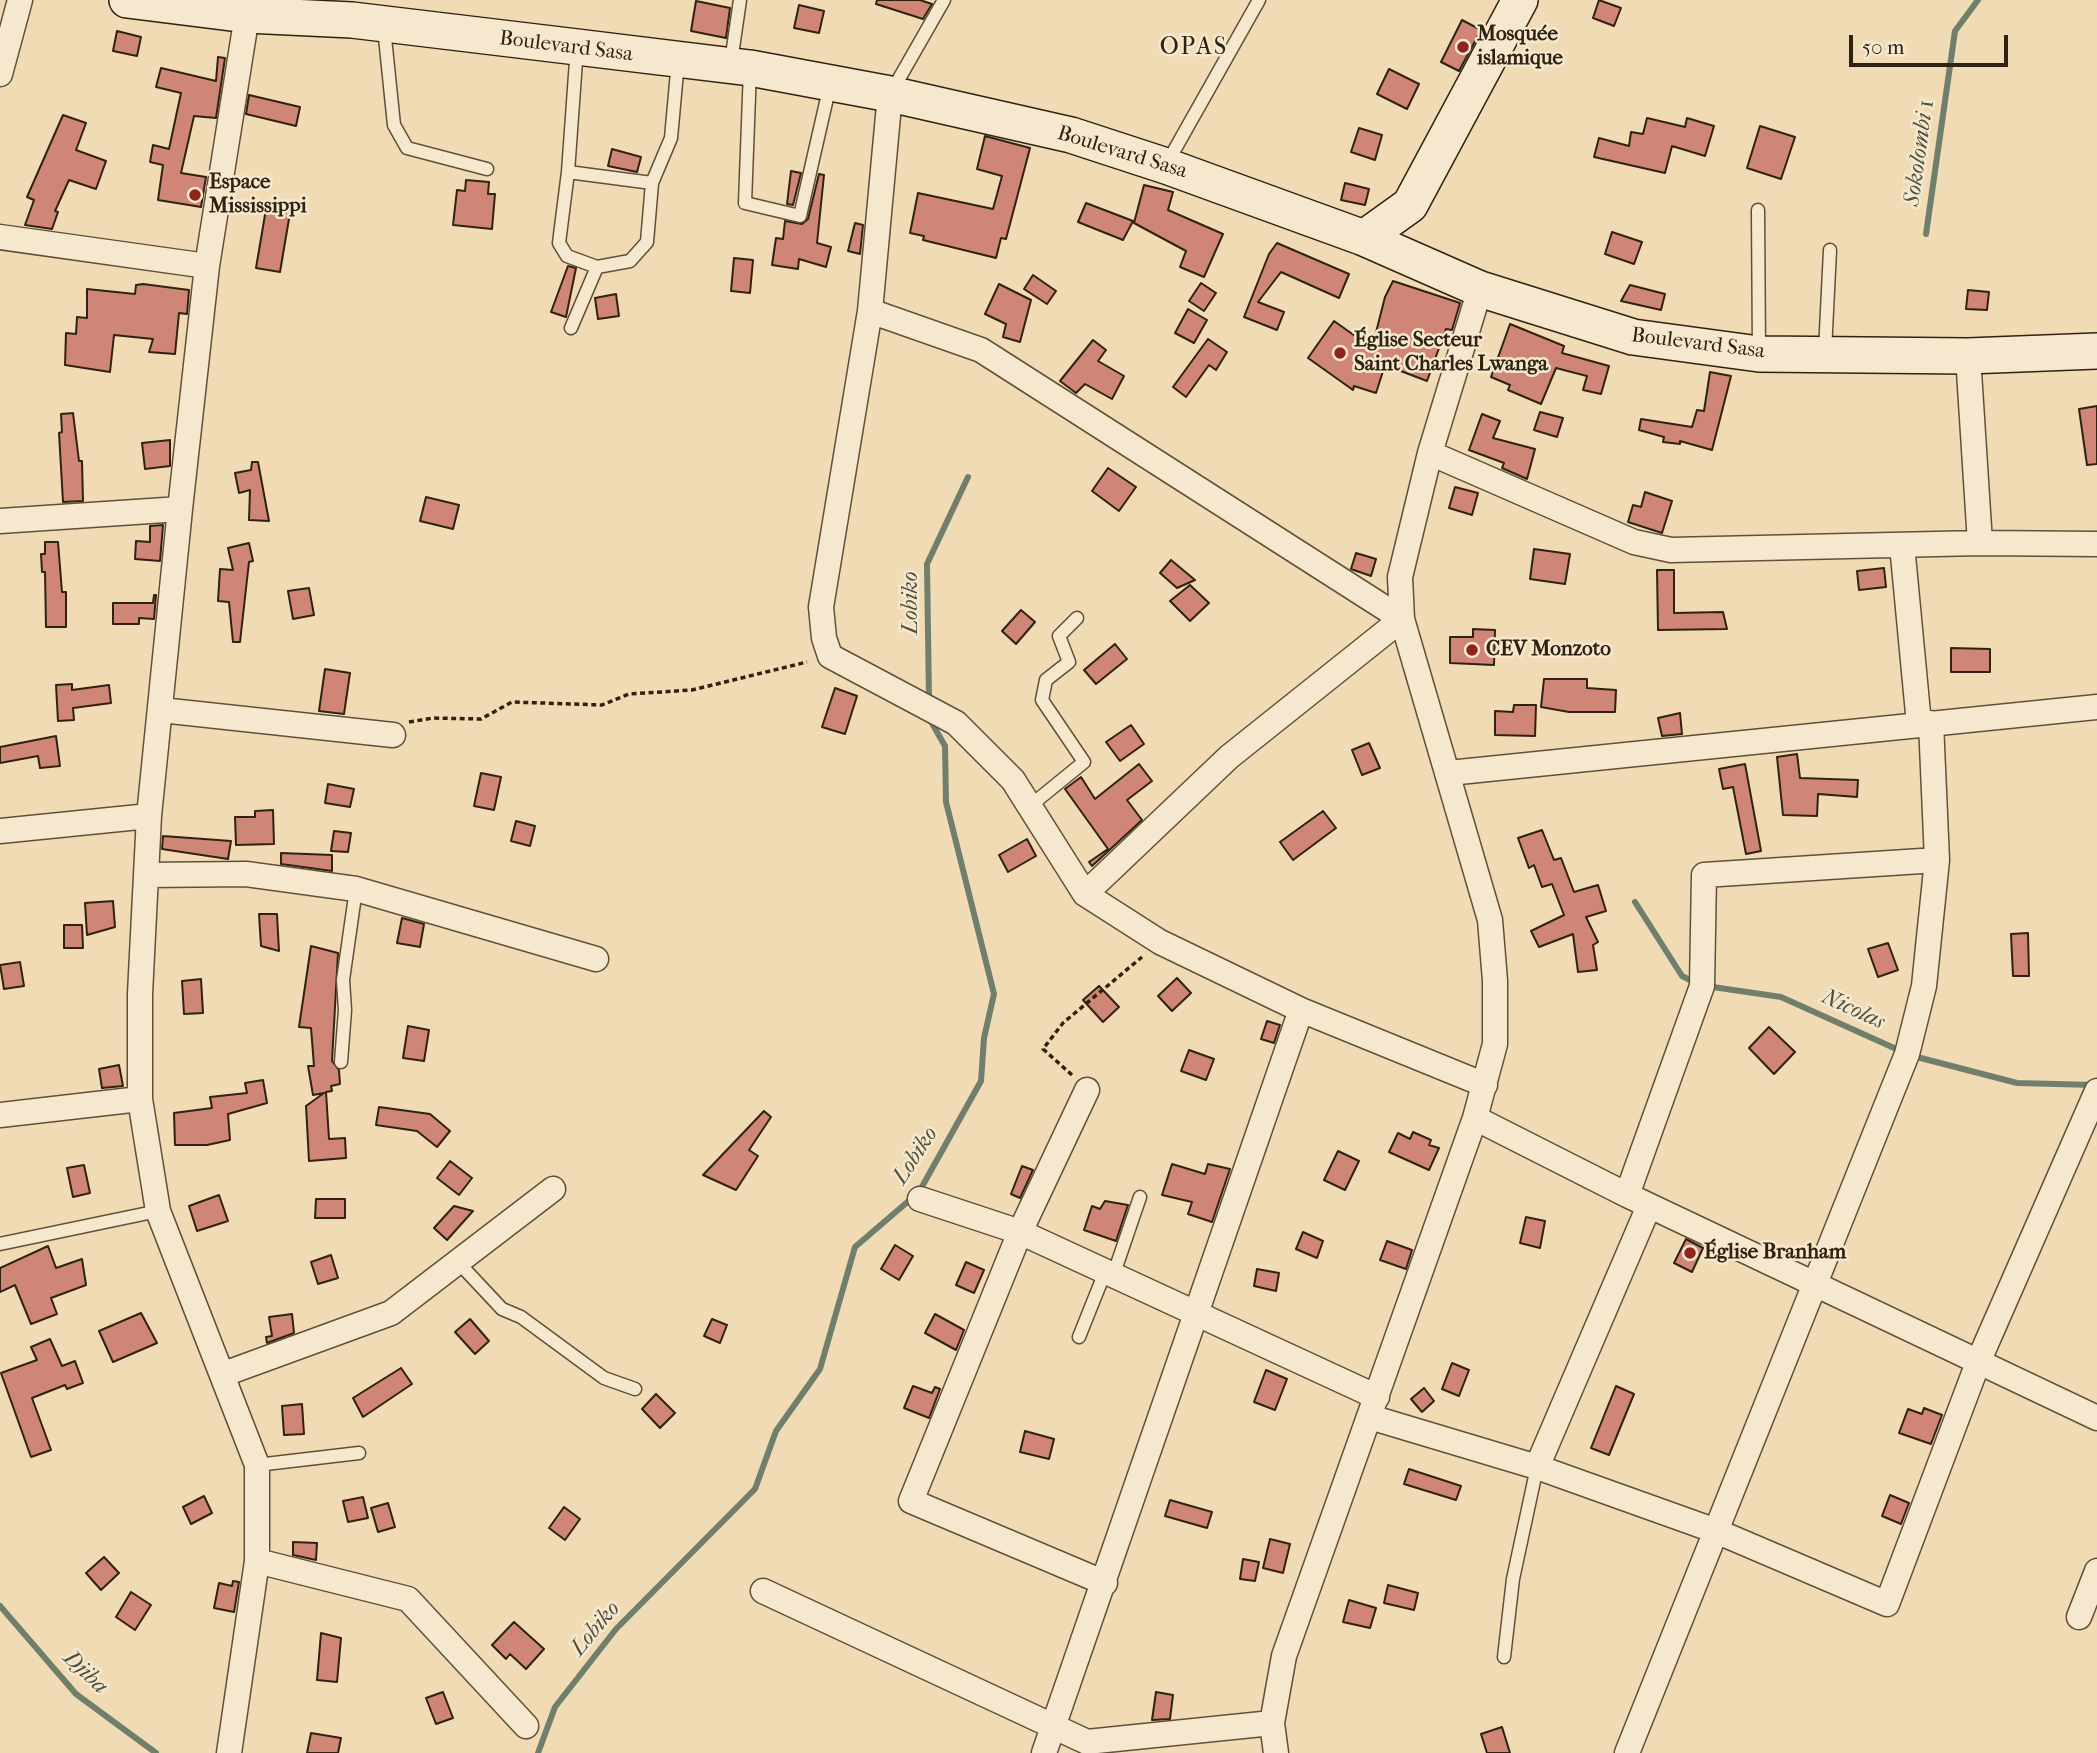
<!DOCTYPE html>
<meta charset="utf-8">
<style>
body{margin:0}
#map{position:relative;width:2097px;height:1753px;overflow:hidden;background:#f1dbb5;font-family:"IM FELL French Canon",serif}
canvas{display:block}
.scale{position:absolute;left:1849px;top:35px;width:159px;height:32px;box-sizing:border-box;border:4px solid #2f2211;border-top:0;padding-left:9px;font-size:21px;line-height:24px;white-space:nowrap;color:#2f2211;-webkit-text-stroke:5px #f6e8cf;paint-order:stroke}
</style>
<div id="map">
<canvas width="2097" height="1753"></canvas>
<div class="scale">50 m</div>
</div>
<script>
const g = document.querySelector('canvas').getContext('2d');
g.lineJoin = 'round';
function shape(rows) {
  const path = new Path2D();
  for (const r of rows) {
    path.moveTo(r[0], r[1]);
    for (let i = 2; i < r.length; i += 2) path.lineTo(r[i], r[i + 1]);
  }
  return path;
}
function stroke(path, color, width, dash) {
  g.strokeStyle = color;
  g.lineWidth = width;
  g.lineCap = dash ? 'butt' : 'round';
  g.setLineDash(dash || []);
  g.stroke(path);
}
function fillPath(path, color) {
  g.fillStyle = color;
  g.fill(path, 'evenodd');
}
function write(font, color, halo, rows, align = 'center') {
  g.font = font + ' "IM FELL French Canon",serif';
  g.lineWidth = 5;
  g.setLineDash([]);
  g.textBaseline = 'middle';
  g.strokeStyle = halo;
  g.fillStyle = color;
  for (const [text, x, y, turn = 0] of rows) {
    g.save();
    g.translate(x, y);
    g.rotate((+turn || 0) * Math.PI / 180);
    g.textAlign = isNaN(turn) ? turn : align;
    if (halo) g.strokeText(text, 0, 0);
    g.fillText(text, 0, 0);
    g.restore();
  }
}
stroke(shape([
 [1926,234,1955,31,1978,0],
 [929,700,927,564,968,477],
 [1635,902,1682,976,1696,983],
 [1706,986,1781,997,1903,1052],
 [1913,1056,2017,1083,2094,1085],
 [0,1606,76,1694,156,1753],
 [538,1753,555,1707,616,1629,755,1489,776,1431,820,1369,855,1247,919,1192,981,1081,984,1038,994,994,946,802,945,746,929,718]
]), '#707e6c', 6);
const building = shape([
 [877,0,920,0,932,4,923,19,876,4,877,0],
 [1599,0,1621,8,1614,26,1593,18,1599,0],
 [696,1,730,8,726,38,691,31,696,1],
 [799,5,824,11,819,33,794,28,799,5],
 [1462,20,1481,30,1459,71,1441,62,1462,20],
 [117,31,141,37,137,56,113,51,117,31],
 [218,57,225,58,216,118,194,116,181,173,206,177,201,207,158,200,163,165,150,162,153,145,169,149,181,93,156,87,161,68,216,81,218,57],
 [1389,69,1419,84,1407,109,1377,94,1389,69],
 [249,95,300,107,296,126,246,114,249,95],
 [63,115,86,123,76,150,106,161,96,189,69,180,55,211,58,212,52,229,25,225,34,200,27,197,63,115],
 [1647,118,1685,127,1687,118,1714,126,1705,156,1672,146,1665,173,1594,157,1599,138,1629,146,1631,132,1643,134,1647,118],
 [1760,126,1795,137,1781,179,1747,168,1760,126],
 [1359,128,1382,135,1375,160,1351,152,1359,128],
 [985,136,1030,148,1006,239,1001,238,996,258,923,240,924,236,910,233,918,193,993,209,1002,176,977,169,985,136],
 [612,149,641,157,637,172,608,166,612,149],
 [791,171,801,173,793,205,787,204,791,171],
 [819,174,824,175,817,243,831,247,826,267,799,259,798,269,772,265,776,238,783,239,785,221,802,224,808,219,819,174],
 [466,180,489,182,488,194,495,194,492,229,453,225,457,190,465,191,466,180],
 [1345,183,1369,189,1365,205,1341,200,1345,183],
 [1144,185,1173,192,1168,210,1223,234,1204,277,1180,267,1186,251,1134,223,1144,185],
 [267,203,291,207,280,272,256,268,267,203],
 [1086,203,1133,221,1123,240,1078,222,1086,203],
 [855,223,863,225,860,254,848,251,855,223],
 [1612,232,1642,242,1634,264,1605,254,1612,232],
 [1277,243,1349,274,1339,298,1281,272,1258,302,1284,312,1277,330,1244,317,1269,254,1277,243],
 [734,258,753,260,750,293,731,291,734,258],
 [568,266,576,268,566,317,551,312,568,266],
 [1033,275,1056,291,1047,304,1024,289,1033,275],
 [1393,281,1460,303,1452,330,1446,329,1427,381,1385,365,1376,393,1354,386,1353,390,1308,358,1334,321,1372,348,1385,297,1393,281],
 [1201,283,1216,293,1204,311,1189,301,1201,283],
 [143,284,189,290,187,314,179,313,175,354,149,352,153,339,114,335,110,372,65,365,66,333,76,334,77,317,87,318,87,289,135,294,136,285,143,284],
 [999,284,1031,300,1020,342,1003,337,1006,324,985,314,999,284],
 [1630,285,1665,294,1661,310,1621,301,1630,285],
 [1968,290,1989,292,1987,310,1966,309,1968,290],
 [616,294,619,316,598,319,595,298,616,294],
 [1188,309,1207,320,1194,343,1175,333,1188,309],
 [1510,324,1564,346,1562,353,1609,366,1601,394,1583,390,1587,376,1556,368,1541,404,1508,390,1510,385,1491,377,1510,324],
 [1208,339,1227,352,1216,370,1209,365,1186,397,1173,387,1208,339],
 [1093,340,1106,350,1098,361,1124,376,1112,399,1085,384,1076,393,1060,381,1093,340],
 [1710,372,1731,376,1712,450,1680,441,1680,444,1663,442,1664,437,1639,430,1641,419,1692,427,1697,410,1704,411,1710,372],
 [2097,406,2097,464,2087,465,2079,409,2097,406],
 [1540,412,1563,418,1557,437,1534,430,1540,412],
 [73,413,79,461,82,461,83,501,63,502,59,433,62,432,61,414,73,413],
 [1482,414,1500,421,1493,438,1535,449,1527,479,1502,468,1504,463,1469,450,1482,414],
 [170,440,170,466,145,469,142,443,170,440],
 [252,462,258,462,269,521,249,520,250,490,239,493,235,473,251,470,252,462],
 [1108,468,1136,487,1119,511,1092,491,1108,468],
 [1455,487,1478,493,1472,515,1449,508,1455,487],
 [1645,492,1672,501,1662,533,1628,522,1633,505,1641,507,1645,492],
 [426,497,459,505,453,529,420,521,426,497],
 [163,525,160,561,135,559,136,541,150,542,150,526,163,525],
 [45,542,58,542,62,592,66,592,66,627,46,627,45,572,42,572,41,554,45,554,45,542],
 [249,543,253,561,249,562,240,642,233,642,229,602,218,601,220,569,233,570,228,548,249,543],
 [1534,549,1570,554,1565,584,1530,579,1534,549],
 [1356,553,1376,559,1371,576,1351,569,1356,553],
 [1171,560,1195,580,1177,588,1160,573,1171,560],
 [1884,568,1886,587,1859,590,1857,571,1884,568],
 [1657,570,1674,570,1674,613,1723,612,1727,629,1658,630,1657,570],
 [1190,585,1209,603,1190,621,1170,601,1190,585],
 [309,588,314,615,293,619,288,591,309,588],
 [154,595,156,595,154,619,139,618,139,624,113,624,113,603,153,603,154,595],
 [1021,610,1035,622,1016,644,1002,631,1021,610],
 [1473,629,1495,630,1494,665,1450,663,1450,637,1473,637,1473,629],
 [1115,644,1127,659,1096,684,1084,670,1115,644],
 [1951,648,1990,649,1990,672,1951,672,1951,648],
 [325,669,350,673,344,714,319,711,325,669],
 [1544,679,1587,679,1587,688,1616,690,1615,712,1569,712,1541,707,1544,679],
 [72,684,72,690,109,685,111,703,73,708,74,720,58,721,56,685,72,684],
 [835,688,857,696,845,734,822,727,835,688],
 [1514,705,1536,705,1535,736,1495,735,1495,711,1513,712,1514,705],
 [1680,713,1682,734,1662,736,1658,718,1680,713],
 [1131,725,1144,744,1120,761,1106,742,1131,725],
 [56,736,60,766,40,768,38,756,0,763,0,747,56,736],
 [1369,743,1380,768,1362,775,1352,750,1369,743],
 [1797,754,1800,778,1858,780,1857,797,1818,794,1817,816,1783,815,1777,757,1797,754],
 [1139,764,1152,781,1127,800,1142,820,1092,866,1089,862,1108,849,1065,789,1081,777,1095,799,1139,764],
 [1745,764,1761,851,1746,854,1733,787,1723,789,1719,769,1745,764],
 [481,773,501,777,494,810,474,806,481,773],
 [328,784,354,789,350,807,325,803,328,784],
 [273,810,274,844,236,845,235,817,255,817,255,811,273,810],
 [1323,811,1336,828,1293,860,1280,842,1323,811],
 [516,821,535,826,530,846,511,841,516,821],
 [1542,830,1554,860,1561,858,1574,892,1598,885,1606,911,1586,917,1598,942,1593,945,1597,970,1578,972,1573,934,1539,947,1531,931,1564,915,1552,884,1542,887,1534,865,1529,868,1518,838,1542,830],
 [334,831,351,833,348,852,331,851,334,831],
 [163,836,231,841,228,859,162,849,163,836],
 [1027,839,1036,856,1008,872,999,855,1027,839],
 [281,853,332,855,332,871,281,864,281,853],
 [113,901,115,927,87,935,85,903,113,901],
 [259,914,277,914,279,951,261,946,259,914],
 [402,918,424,924,420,947,397,943,402,918],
 [64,925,82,925,83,948,64,948,64,925],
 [2028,933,2029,976,2013,976,2011,934,2028,933],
 [1888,943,1898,970,1878,977,1868,949,1888,943],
 [311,946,338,953,332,1061,339,1070,340,1084,331,1086,332,1091,326,1092,329,1139,345,1138,346,1158,309,1161,306,1106,324,1093,313,1095,308,1066,314,1066,311,1028,299,1027,311,946],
 [20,962,24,986,4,989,0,965,20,962],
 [1177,978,1191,993,1172,1011,1158,996,1177,978],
 [201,979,203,1013,184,1014,182,981,201,979],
 [1099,986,1119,1007,1103,1022,1083,1000,1099,986],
 [1267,1021,1280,1025,1274,1043,1261,1039,1267,1021],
 [408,1026,429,1030,424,1061,403,1058,408,1026],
 [1769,1027,1795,1052,1774,1074,1749,1048,1769,1027],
 [1189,1050,1214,1059,1206,1080,1181,1071,1189,1050],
 [119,1065,123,1086,102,1088,99,1069,119,1065],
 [263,1080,267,1103,228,1114,230,1140,207,1145,175,1145,174,1113,212,1108,210,1097,247,1093,245,1083,263,1080],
 [379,1107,430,1114,450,1131,437,1147,417,1131,376,1125,379,1107],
 [764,1111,771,1117,749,1150,758,1156,736,1190,703,1175,764,1111],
 [1413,1132,1431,1140,1429,1145,1439,1148,1429,1170,1389,1152,1398,1133,1410,1139,1413,1132],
 [1338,1151,1359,1161,1345,1190,1324,1180,1338,1151],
 [450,1161,472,1178,459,1195,437,1178,450,1161],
 [1172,1164,1205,1174,1208,1164,1230,1169,1212,1222,1188,1214,1192,1202,1162,1195,1172,1164],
 [84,1165,90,1193,73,1197,67,1168,84,1165],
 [1022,1166,1033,1170,1020,1198,1011,1194,1022,1166],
 [219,1195,228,1221,197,1231,189,1206,219,1195],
 [316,1199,345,1199,345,1218,315,1218,316,1199],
 [1105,1201,1128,1205,1116,1241,1084,1230,1092,1206,1100,1209,1105,1201],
 [454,1206,473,1211,447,1240,434,1228,454,1206],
 [1526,1217,1545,1221,1540,1248,1520,1243,1526,1217],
 [1303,1232,1323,1241,1317,1258,1296,1249,1303,1232],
 [1686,1239,1703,1248,1692,1272,1674,1263,1686,1239],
 [1387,1241,1412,1250,1406,1269,1380,1260,1387,1241],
 [895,1245,913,1256,899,1280,881,1269,895,1245],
 [48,1246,56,1268,82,1259,86,1285,51,1298,57,1314,31,1324,15,1285,0,1292,0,1268,48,1246],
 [331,1255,338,1278,318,1284,311,1262,331,1255],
 [966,1262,984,1270,974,1293,956,1285,966,1262],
 [1257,1269,1279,1273,1276,1291,1254,1286,1257,1269],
 [141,1313,157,1343,113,1362,99,1331,141,1313],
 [292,1314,294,1333,267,1343,266,1337,272,1336,269,1317,292,1314],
 [935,1314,964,1330,956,1350,925,1333,935,1314],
 [470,1319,489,1341,475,1354,455,1332,470,1319],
 [712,1319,727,1325,720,1343,704,1336,712,1319],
 [50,1339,62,1366,75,1361,83,1383,67,1389,65,1385,32,1398,51,1450,31,1457,1,1373,37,1360,31,1347,50,1339],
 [1452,1363,1469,1370,1459,1396,1442,1389,1452,1363],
 [401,1368,412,1384,363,1417,353,1398,401,1368],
 [1266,1370,1287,1379,1275,1410,1254,1402,1266,1370],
 [913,1386,932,1393,935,1387,940,1389,929,1418,904,1408,913,1386],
 [1616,1386,1634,1394,1609,1455,1591,1448,1616,1386],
 [1424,1388,1434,1401,1422,1412,1411,1399,1424,1388],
 [656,1394,675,1413,660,1428,642,1409,656,1394],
 [302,1404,304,1434,284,1435,282,1406,302,1404],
 [1924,1408,1942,1415,1931,1444,1899,1433,1908,1409,1922,1414,1924,1408],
 [1025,1431,1054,1439,1049,1459,1020,1452,1025,1431],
 [1409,1469,1461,1486,1456,1500,1404,1484,1409,1469],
 [1890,1495,1909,1503,1901,1524,1882,1516,1890,1495],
 [204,1496,212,1513,191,1524,183,1507,204,1496],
 [363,1497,368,1518,348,1522,343,1501,363,1497],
 [1170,1500,1212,1512,1207,1528,1165,1516,1170,1500],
 [388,1503,395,1527,378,1532,371,1508,388,1503],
 [564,1507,580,1519,565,1540,549,1528,564,1507],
 [1270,1539,1290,1544,1283,1573,1263,1568,1270,1539],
 [293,1542,317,1543,316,1560,293,1555,293,1542],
 [104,1557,119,1573,101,1590,86,1573,104,1557],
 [1243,1559,1259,1562,1255,1581,1240,1579,1243,1559],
 [233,1581,239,1582,234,1612,214,1608,219,1583,232,1586,233,1581],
 [1388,1585,1418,1593,1414,1610,1384,1603,1388,1585],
 [131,1592,151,1605,135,1630,116,1617,131,1592],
 [1349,1600,1376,1608,1370,1628,1343,1622,1349,1600],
 [514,1622,544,1649,526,1669,510,1654,506,1659,492,1645,514,1622],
 [321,1633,341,1638,337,1682,317,1680,321,1633],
 [443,1692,453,1718,436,1724,426,1698,443,1692],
 [1156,1692,1173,1695,1170,1719,1152,1720,1156,1692],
 [1502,1727,1510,1753,1487,1753,1481,1734,1502,1727],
 [311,1733,341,1738,338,1753,307,1753,311,1733]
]);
fillPath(building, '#d08677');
stroke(building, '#2f2211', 2);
const lane = shape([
 [384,28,394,125,407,148,487,169],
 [577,47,568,172,652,183,671,138,678,61],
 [731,62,740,0],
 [750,69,745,203,800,216,830,85],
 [892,91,944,0],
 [1166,165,1259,0],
 [568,172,559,243,567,256,597,267,630,261,647,242,652,183],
 [1758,210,1759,353],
 [571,328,597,267],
 [1825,351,1830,250],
 [1030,806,1084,762,1042,700,1046,680,1069,662,1059,636,1077,618],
 [341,1062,345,1010,343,980,356,889],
 [0,1244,158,1211],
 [458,1262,502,1309,521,1317,604,1378,635,1389],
 [1113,1276,1140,1197],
 [1079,1337,1105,1272],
 [257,1465,359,1453],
 [1504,1657,1513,1579,1537,1467]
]);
const street = shape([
 [0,74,20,0],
 [890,94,870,311,821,607,824,638,830,656,956,723,1013,780,1085,894,1160,942,1301,1010,1485,1085],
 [0,237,207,266],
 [870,311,981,350,1402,619,1229,757,1085,894],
 [1968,356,1980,543],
 [1430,453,1634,542,1671,550,1980,543,2097,544],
 [0,521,180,509],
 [1902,545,1919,724],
 [161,710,393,735],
 [1449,773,2097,707],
 [0,831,149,816],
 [147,875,246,874,356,889,596,959],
 [1087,1090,1020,1232,911,1501,1105,1583],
 [0,1115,140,1099],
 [1475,1118,1627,1195,2097,1418],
 [1627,1195,1702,986,1704,875,1937,860],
 [920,1199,1020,1232,1377,1397],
 [224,1374,391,1313,553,1189],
 [1370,1417,1537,1467,1716,1531,1887,1604,1979,1360,2097,1091],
 [1537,1467,1649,1206],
 [257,1561,408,1599,526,1726],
 [763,1591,1087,1742,1272,1723],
 [2079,1617,2097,1571],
 [229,1753,257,1561,257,1465,158,1211,140,1099,140,994,149,816,180,509,207,266,247,15],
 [1044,1753,1301,1010],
 [1276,1753,1272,1723,1284,1656,1475,1118,1495,1044,1495,981,1490,920,1402,619,1400,577,1430,453,1480,289],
 [1627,1753,1907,1054,1924,986,1937,860,1931,723]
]);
const secondary = shape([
 [127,0,247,15,352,20,577,47,750,68,890,94,1071,135,1166,166,1364,238,1480,289,1633,337,1759,354,1968,356,2097,351],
 [1364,238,1410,205,1520,0]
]);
stroke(lane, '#60503a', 15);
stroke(street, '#60503a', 27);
stroke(secondary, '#2f2211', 38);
stroke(shape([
 [409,722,433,718,481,719,512,702,602,705,629,694,692,690,807,662],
 [1072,1075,1043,1049,1063,1023,1142,957]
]), '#2f2211', 3.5, [5, 3.5]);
stroke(lane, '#f6e8cf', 12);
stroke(street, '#f6e8cf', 24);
stroke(secondary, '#f6e8cf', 35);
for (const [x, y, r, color] of [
 [1463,47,7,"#8f2418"],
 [195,195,7,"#8f2418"],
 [1340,353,7,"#8f2418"],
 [1472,650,7,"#8f2418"],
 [1690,1253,7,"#8f2418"]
]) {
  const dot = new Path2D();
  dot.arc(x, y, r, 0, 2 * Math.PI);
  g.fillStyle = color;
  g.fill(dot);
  stroke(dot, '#f6e8cf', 2.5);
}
write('bold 21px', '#2f2211', '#f6e8cf', [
 ["Mosquée",1477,35],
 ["islamique",1477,59],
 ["Espace",209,183],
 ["Mississippi",209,207],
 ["Église Secteur",1354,341],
 ["Saint Charles Lwanga",1354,365],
 ["CEV Monzoto",1486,650],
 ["Église Branham",1704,1253]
], 'left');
write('21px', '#2f2211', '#f6e8cf', [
 ["Boulevard Sasa",566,47,7],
 ["Boulevard Sasa",1122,153,17],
 ["Boulevard Sasa",1698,344,7]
]);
write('italic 23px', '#4f503e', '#f6e8cf', [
 ["Sokolombi 1",1920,153,-82],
 ["Lobiko",911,603,-90],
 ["Nicolas",1853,1010,25],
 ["Lobiko",916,1156,-57],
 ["Lobiko",596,1629,-50],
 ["Djiba",85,1673,44]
]);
g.letterSpacing = '2px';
write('24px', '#2f2211', '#f6e8cf', [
 ["OPAS",1194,48]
]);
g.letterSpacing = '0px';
</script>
